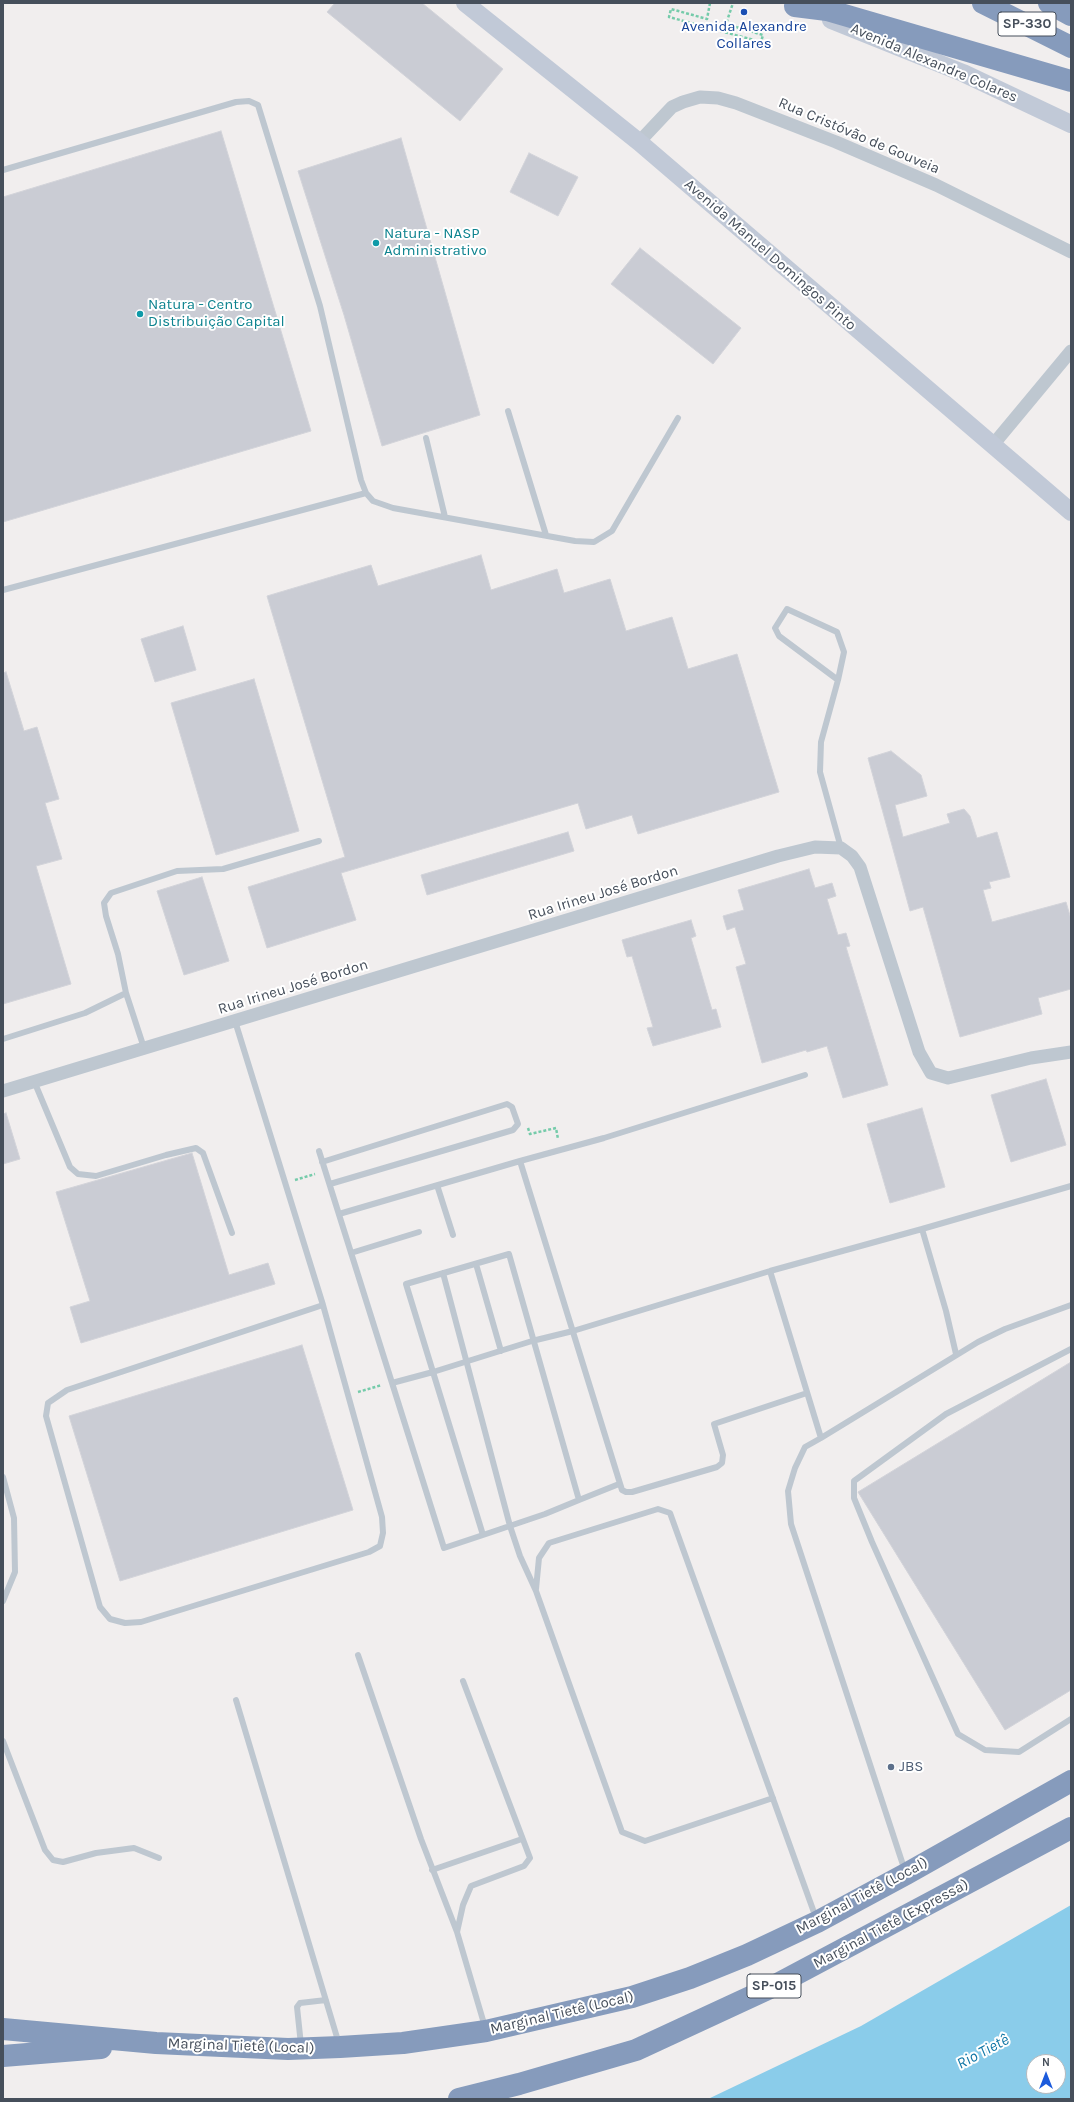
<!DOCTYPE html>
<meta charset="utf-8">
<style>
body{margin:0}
#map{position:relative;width:1074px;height:2102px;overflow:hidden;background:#f1eeee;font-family:Karla,sans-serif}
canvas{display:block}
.frame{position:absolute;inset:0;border:4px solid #464f5b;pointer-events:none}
.north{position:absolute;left:1026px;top:2054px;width:40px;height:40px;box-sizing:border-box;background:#fff;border:1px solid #b5b9bd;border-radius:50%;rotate:0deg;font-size:11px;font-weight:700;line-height:16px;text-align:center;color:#464f5b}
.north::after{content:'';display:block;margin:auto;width:14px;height:18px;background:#1c5bdc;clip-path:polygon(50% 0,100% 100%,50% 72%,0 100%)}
</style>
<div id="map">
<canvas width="1074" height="2102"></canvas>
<div class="frame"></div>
<div class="north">N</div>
</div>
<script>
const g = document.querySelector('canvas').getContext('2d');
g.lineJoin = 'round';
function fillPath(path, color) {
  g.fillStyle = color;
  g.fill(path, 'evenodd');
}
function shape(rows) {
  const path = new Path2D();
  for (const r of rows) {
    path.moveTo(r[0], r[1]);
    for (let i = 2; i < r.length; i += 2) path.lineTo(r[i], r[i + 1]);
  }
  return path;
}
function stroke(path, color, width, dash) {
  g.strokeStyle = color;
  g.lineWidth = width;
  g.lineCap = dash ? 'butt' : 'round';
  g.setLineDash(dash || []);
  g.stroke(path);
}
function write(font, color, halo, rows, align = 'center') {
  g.font = font + ' Karla,sans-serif';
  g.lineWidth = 4;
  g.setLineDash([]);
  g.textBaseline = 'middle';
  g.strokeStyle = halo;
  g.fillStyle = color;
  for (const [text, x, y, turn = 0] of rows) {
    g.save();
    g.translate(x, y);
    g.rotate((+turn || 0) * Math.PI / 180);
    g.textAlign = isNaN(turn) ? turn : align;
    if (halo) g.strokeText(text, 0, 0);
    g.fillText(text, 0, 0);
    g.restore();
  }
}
fillPath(shape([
 [1071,1905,1071,2099,708,2099,861,2026],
 [1034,2062,1058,2062,1058,2086,1034,2086]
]), '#8accea');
const building = shape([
 [335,3,422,3,503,69,460,121,327,12,335,3],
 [221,131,311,431,3,522,3,197,221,131],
 [401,138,480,415,382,446,344,315,298,171,401,138],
 [529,153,578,177,558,216,510,192,529,153],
 [640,248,741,328,713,364,611,284,640,248],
 [481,555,491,590,557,569,564,593,610,579,626,631,672,617,688,669,737,654,779,792,638,834,632,815,586,829,578,803,341,873,356,920,267,948,248,887,345,857,267,596,371,565,378,586,481,555],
 [183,626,196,670,155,682,141,639,183,626],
 [6,672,24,731,37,727,59,799,45,803,62,859,36,866,71,984,3,1004,3,673,6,672],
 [254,679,299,831,216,855,171,703,254,679],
 [891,751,921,775,927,796,895,805,903,837,950,823,947,814,964,809,970,816,977,838,997,832,1010,877,989,882,991,888,983,890,992,922,1066,902,1071,919,1071,989,1038,998,1042,1014,960,1037,923,907,910,911,868,758,891,751],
 [568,832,574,851,427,895,421,875,568,832],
 [809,869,815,888,832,883,836,896,827,899,838,935,846,933,850,946,846,947,888,1085,843,1098,827,1046,807,1052,806,1050,762,1063,736,967,746,964,735,927,727,930,723,916,744,910,738,890,809,869],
 [202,877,229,961,184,975,157,891,202,877],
 [691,920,696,936,691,938,712,1010,716,1009,721,1027,653,1046,647,1028,653,1027,632,956,627,957,622,940,691,920],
 [1046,1079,1066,1145,1011,1162,991,1095,1046,1079],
 [922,1108,945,1187,890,1203,867,1124,922,1108],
 [6,1113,20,1159,3,1164,3,1114,6,1113],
 [192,1153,229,1275,268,1263,275,1284,81,1343,70,1307,90,1301,56,1192,192,1153],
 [302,1345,353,1510,120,1581,69,1416,302,1345],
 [1071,1362,1071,1690,1005,1730,858,1492,1071,1362]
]);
fillPath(building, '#caccd4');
stroke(building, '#d2d3d9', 1);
stroke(shape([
 [710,3,707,19,671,9,669,17,761,42,763,35,726,24,733,3],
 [528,1128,530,1134,556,1128,558,1139],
 [295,1180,315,1174],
 [358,1392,382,1385]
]), '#75cbaa', 2.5, [3, 2]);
stroke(shape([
 [3,170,236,102,249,101,258,105,320,306,361,480,366,493,373,501,393,508,575,541,594,542,612,531,678,418],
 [508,411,546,535],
 [426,438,445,517],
 [3,590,366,493],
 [838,680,779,636,775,628,787,609,837,632,844,652,838,680,821,742,820,772,841,848],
 [126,993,144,1048],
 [235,1021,323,1305,382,1517,383,1533,380,1546,369,1552,141,1622,125,1623,110,1619,100,1607,46,1416,48,1403,67,1390,323,1305],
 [3,1039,85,1013,126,993,118,954,106,916,104,903,111,893,177,871,223,869,319,841],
 [805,1075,604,1138,520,1161,622,1490,626,1492,632,1492,717,1467,722,1463,723,1455,714,1424,807,1393],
 [34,1081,70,1167,78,1174,96,1176,166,1155,196,1148,203,1153,232,1233],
 [319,1151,444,1548,483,1535,545,1514,579,1500,509,1254,406,1284,483,1535],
 [322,1162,507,1104,512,1107,518,1124,513,1130,330,1184],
 [437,1185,453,1235],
 [339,1214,520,1161],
 [922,1229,946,1311,956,1354],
 [351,1253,419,1232],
 [476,1264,501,1351],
 [770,1271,821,1438,805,1447,795,1468,788,1491,791,1524,905,1871],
 [443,1273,510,1526,520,1556,536,1591,622,1832,645,1841,773,1798],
 [1071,1349,946,1414,854,1481,854,1498,872,1542,958,1734,985,1750,1019,1752,1071,1719],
 [392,1383,433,1372,532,1341,573,1331,770,1271,922,1229,1071,1186],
 [821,1438,978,1342,1005,1329,1071,1305],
 [3,1477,14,1518,15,1572,3,1601],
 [579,1500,619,1484],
 [536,1589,539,1558,549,1543,658,1509,670,1513,816,1918],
 [358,1655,421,1839,457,1932,485,2027],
 [236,1700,339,2044],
 [3,1741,45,1850,53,1860,63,1862,96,1853,134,1848,159,1858],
 [432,1870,522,1839],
 [457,1932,463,1905,471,1886,524,1866,530,1858,463,1681],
 [301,2045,297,2007,300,2003,326,2000]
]), '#bec7d0', 6);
stroke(shape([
 [639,142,672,107,683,102,700,97,718,98,736,103,836,142,936,185,1071,252],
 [992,446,1071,351],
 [3,1091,778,856,815,847,841,848,852,856,860,867,919,1052,931,1073,948,1078,1031,1058,1071,1052]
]), '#bec7d0', 13);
stroke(shape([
 [465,3,639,142,1071,512],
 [831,20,963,73,1071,124]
]), '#c1c9d7', 18);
stroke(shape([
 [983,3,1071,47],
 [1049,3,1071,15],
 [795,6,827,10,1071,81],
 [3,2029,156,2043,288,2049,340,2047,403,2043,486,2031,632,1997,690,1978,747,1955,817,1922,906,1874,1071,1781],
 [3,2056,101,2048],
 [459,2099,519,2084,636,2050,772,1987,1071,1828]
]), '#869bbc', 22);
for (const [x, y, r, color] of [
 [744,12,4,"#1a4fb4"],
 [376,243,4,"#0f9aa8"],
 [140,314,4,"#0f9aa8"],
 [891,1767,4,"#5c6f8a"]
]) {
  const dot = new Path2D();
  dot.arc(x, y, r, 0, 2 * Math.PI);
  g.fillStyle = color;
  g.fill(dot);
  stroke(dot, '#fff', 1.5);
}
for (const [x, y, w] of [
 [1027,24,58],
 [774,1986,54]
]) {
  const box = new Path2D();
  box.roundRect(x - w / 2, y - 12, w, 24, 3);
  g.fillStyle = '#fff';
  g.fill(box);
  stroke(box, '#464f5b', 1);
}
write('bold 14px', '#464f5b', null, [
 ["SP-330",1027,24],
 ["SP-015",774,1986]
]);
write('15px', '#164399', '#fff', [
 ["Avenida Alexandre",744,27],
 ["Collares",744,44]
]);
write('15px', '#464f5b', '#fff', [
 ["Avenida Alexandre Colares",934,63,23],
 ["Rua Cristóvão de Gouveia",859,136,23],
 ["Avenida Manuel Domingos Pinto",770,255,41],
 ["Rua Irineu José Bordon",603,893,-17],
 ["Rua Irineu José Bordon",293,987,-17],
 ["Marginal Tietê (Local)",862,1896,-28],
 ["Marginal Tietê (Expressa)",891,1924,-28],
 ["Marginal Tietê (Local)",562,2013,-13],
 ["Marginal Tietê (Local)",241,2046,2]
]);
write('15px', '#0d838f', '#fff', [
 ["Natura - NASP",384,234],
 ["Administrativo",384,251],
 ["Natura - Centro",148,305],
 ["Distribuição Capital",148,322]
], 'left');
write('15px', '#4e5e75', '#fff', [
 ["JBS",899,1767]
], 'left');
write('italic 16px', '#0f76a6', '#fff', [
 ["Rio Tietê",983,2052,-28]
]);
</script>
